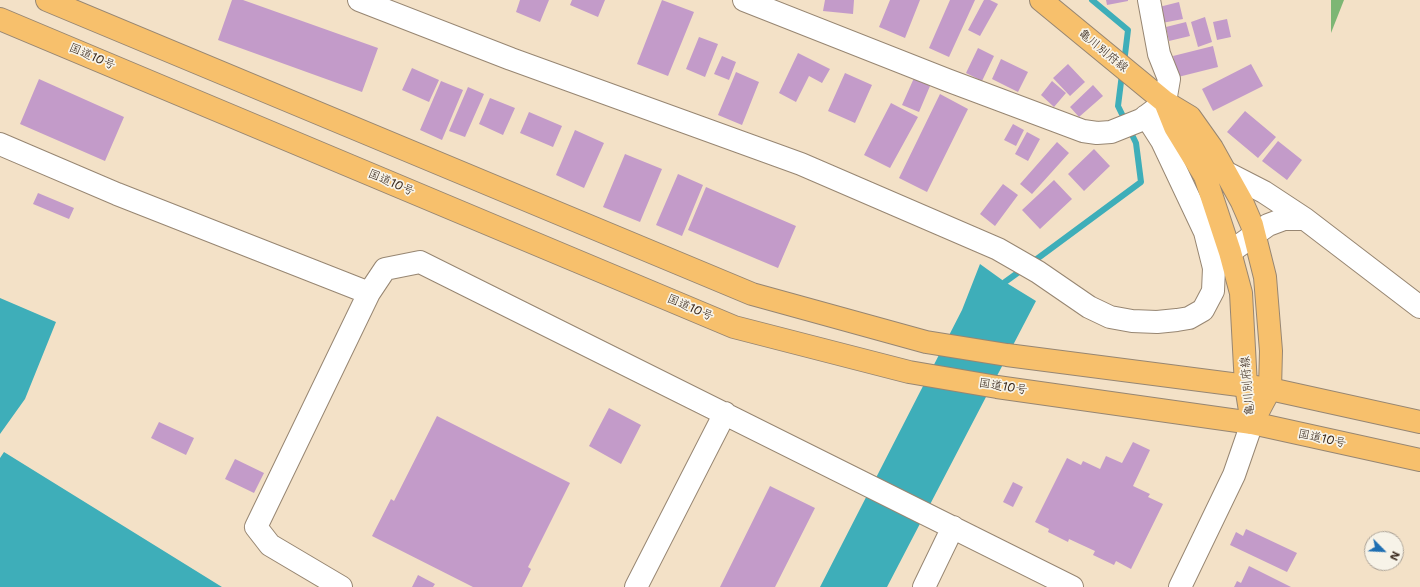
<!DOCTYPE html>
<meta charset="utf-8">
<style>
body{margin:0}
#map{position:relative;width:1420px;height:587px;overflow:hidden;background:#f3e1c7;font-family:"Shantell Sans",sans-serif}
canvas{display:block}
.north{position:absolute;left:1364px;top:531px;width:40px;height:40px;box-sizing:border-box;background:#f7f3e8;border:1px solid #aca397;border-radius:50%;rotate:114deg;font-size:11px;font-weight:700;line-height:16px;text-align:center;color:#3b2a1e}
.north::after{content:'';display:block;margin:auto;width:14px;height:18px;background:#1f6fb2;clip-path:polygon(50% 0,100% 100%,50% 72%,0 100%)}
</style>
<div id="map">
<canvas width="1420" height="587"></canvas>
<div class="north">N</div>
</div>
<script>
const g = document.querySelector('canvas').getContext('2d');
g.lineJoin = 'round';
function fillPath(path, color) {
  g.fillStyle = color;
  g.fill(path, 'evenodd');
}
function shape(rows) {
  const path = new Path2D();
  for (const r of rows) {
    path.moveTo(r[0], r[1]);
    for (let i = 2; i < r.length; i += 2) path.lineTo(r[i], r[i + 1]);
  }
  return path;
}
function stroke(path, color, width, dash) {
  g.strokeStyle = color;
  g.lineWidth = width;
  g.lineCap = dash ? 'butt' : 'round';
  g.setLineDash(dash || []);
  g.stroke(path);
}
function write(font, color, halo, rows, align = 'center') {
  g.font = font + ' "Shantell Sans","Klee One",sans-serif';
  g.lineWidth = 3.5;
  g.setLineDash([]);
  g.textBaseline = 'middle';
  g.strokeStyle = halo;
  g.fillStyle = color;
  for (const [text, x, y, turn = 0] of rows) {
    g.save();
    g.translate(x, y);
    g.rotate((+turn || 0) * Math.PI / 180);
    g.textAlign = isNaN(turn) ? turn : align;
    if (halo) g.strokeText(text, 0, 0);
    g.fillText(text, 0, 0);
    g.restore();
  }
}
fillPath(shape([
 [1331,0,1344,0,1331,33]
]), '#7db674');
fillPath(shape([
 [980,264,1005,282,1036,301,887,587,820,587,962,310],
 [0,298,56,322,25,399,0,434],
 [4,452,222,587,0,587,0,458]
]), '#3eaeb9');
stroke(shape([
 [1092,0,1128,30,1124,63],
 [1030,264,1141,182,1136,143,1118,106,1122,74],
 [1005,282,1023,269]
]), '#3eaeb9', 6);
fillPath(shape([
 [232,0,243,0,378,48,362,92,218,40],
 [520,0,549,0,540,22,516,12],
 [572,0,605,0,598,17,570,5],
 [662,0,694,12,668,76,637,64],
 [825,0,854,0,853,14,823,11],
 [890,0,920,0,905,38,879,27],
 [950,0,975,0,949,57,929,48],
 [984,0,990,0,998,4,980,36,968,30],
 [1106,0,1128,0,1128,1,1107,5],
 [1179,2,1183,19,1162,23,1159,7],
 [1205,17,1212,42,1198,47,1191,22],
 [1227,19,1231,37,1217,40,1213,22],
 [1186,22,1190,36,1169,41,1166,27],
 [699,37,718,44,705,77,686,69],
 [1213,46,1218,67,1178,77,1173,56],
 [978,48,994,56,982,81,966,73],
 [798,53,830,69,822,83,809,76,796,102,779,93],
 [722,56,736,62,729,80,714,74],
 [1001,59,1028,72,1018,92,992,79],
 [1068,64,1085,82,1070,96,1053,78],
 [1251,64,1263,86,1213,111,1202,89],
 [412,68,439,80,429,102,402,90],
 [736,72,759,82,742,125,718,115],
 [845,73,872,85,855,123,828,111],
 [914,78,930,86,919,112,902,105],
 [39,79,124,117,105,161,20,124],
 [441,81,463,90,442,140,420,130],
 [1052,81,1066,93,1054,107,1041,95],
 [1093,85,1103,96,1079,117,1070,107],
 [468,87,484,94,465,137,449,131],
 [940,94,968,109,927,192,899,178],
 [490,98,515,108,503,135,479,124],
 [891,103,918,117,890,168,864,155],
 [1245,111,1276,137,1258,158,1227,132],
 [529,112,562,126,553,147,520,133],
 [1013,124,1024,130,1016,146,1004,140],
 [575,130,604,143,584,188,556,175],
 [1027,132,1040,139,1028,161,1015,154],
 [1278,141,1302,160,1287,180,1262,161],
 [1057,142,1069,153,1032,194,1020,184],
 [1094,149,1110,166,1084,191,1068,174],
 [625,154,662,169,640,222,603,207],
 [678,174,703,185,682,236,656,225],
 [1054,180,1072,199,1040,229,1022,210],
 [1003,184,1018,195,995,226,980,214],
 [706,187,796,226,778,268,688,230],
 [38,193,74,208,69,219,33,204],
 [609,408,641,425,621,464,589,446],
 [437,416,570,483,528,567,531,569,522,587,473,587,372,536,391,499,394,501],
 [159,422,194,438,186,455,151,438],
 [1133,442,1150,450,1133,486,1150,494,1148,497,1163,504,1131,569,1116,561,1114,565,1093,555,1095,551,1069,539,1068,542,1048,532,1049,529,1035,522,1067,458,1081,465,1083,461,1100,469,1106,456,1122,463],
 [235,459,264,473,254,493,225,479],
 [1013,482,1023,487,1013,507,1003,502],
 [770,486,815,508,775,587,720,587],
 [1246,529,1297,553,1287,572,1230,545,1236,532,1243,536],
 [1249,566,1291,587,1234,587,1237,581,1241,583],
 [418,575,435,584,433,587,412,587]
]), '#c39bc9');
const minor = shape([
 [359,0,511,59,801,164,998,249,1038,272,1089,307,1110,317,1132,321,1157,322,1177,320,1189,318,1203,310,1213,291,1214,268,1205,232,1162,141,1146,116],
 [744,0,947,80,1083,131,1097,133,1111,132,1141,120,1165,102,1169,79,1159,54,1149,0],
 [0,144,117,194,369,293],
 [1216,169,1225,172,1264,192,1305,219,1420,307],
 [1230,252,1268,225,1284,219,1305,219],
 [341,587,270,545,256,527,369,293,385,269,420,262,1072,587],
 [636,587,725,413],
 [924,587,953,527],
 [1180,587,1234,475,1252,423]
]);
const major = shape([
 [1041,0,1165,102,1190,117,1212,148,1242,202,1252,225,1265,277,1271,351,1270,389,1252,423],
 [1165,102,1175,127,1205,176,1230,252,1241,293,1246,386,1252,423]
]);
const highway = shape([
 [47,0,752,294,926,342,1007,355,1270,389,1420,422],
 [0,19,734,327,909,372,997,387,1252,423,1420,460]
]);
stroke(minor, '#978672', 24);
stroke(major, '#978672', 24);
stroke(highway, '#978672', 24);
stroke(minor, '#fff', 22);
stroke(major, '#f7c06c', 22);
stroke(highway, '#f7c06c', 22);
write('12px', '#3b2a1e', '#f7f3e8', [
 ["亀川別府線",1103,51,39],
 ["国道10号",92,57,23],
 ["国道10号",391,183,23],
 ["国道10号",690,308,23],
 ["亀川別府線",1248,386,-95],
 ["国道10号",1003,387,9],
 ["国道10号",1322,439,12]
]);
</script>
